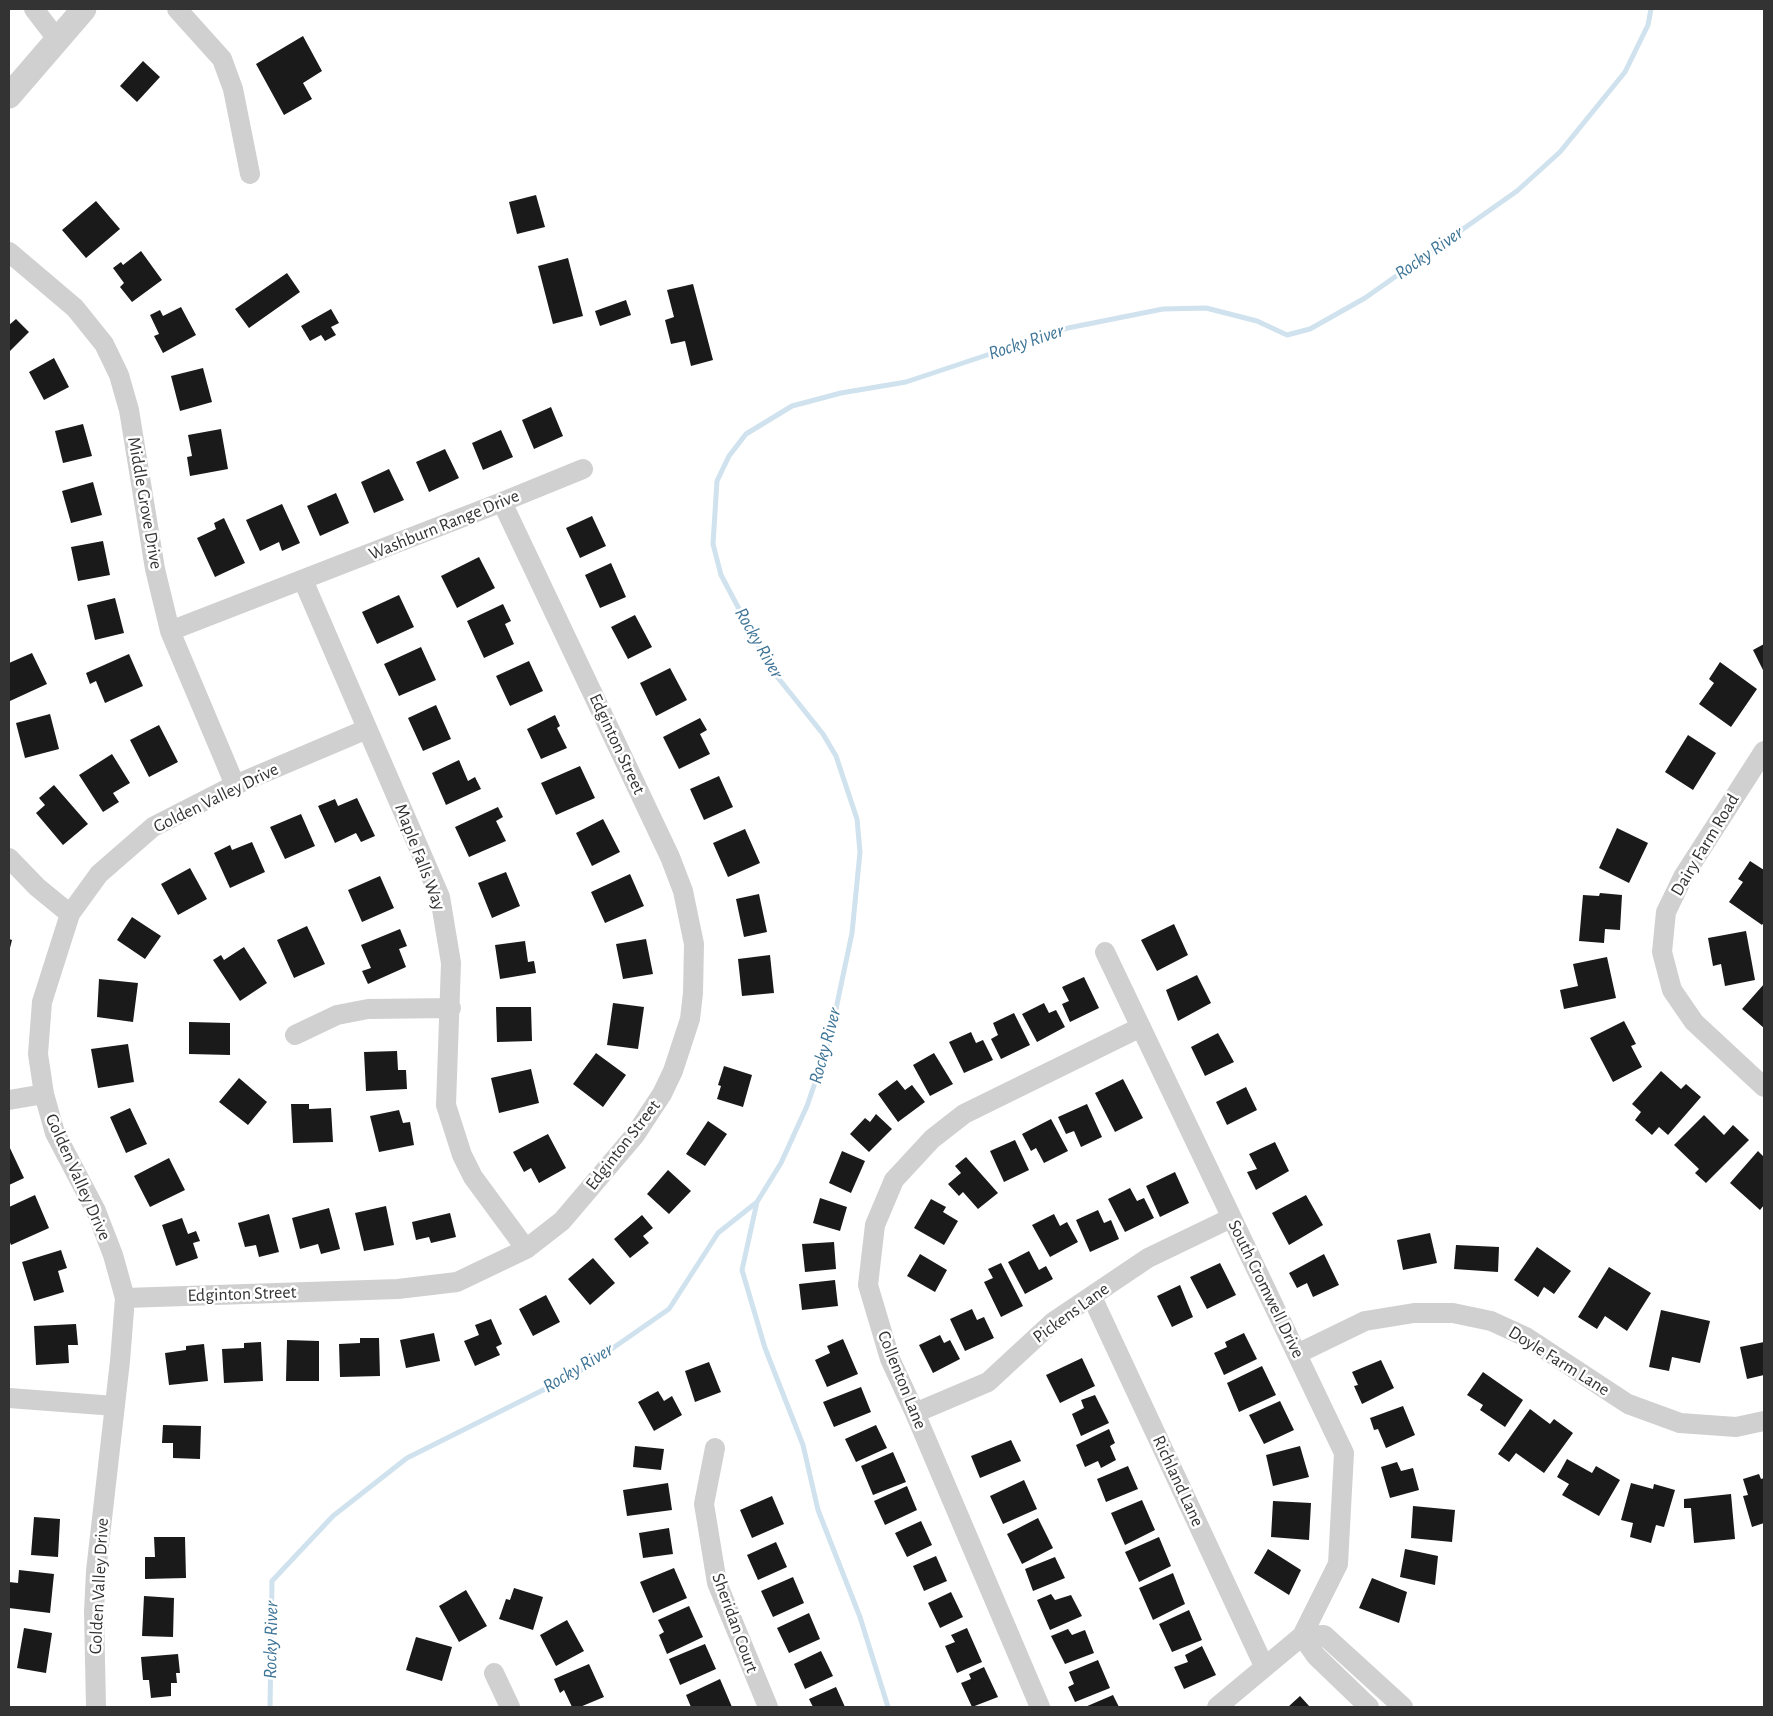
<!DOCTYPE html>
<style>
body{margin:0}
#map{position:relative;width:1773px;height:1716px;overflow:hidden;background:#fff;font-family:"Alegreya Sans",sans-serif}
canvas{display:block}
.frame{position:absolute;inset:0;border:10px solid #333;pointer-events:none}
</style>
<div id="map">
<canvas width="1773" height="1716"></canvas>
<div class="frame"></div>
</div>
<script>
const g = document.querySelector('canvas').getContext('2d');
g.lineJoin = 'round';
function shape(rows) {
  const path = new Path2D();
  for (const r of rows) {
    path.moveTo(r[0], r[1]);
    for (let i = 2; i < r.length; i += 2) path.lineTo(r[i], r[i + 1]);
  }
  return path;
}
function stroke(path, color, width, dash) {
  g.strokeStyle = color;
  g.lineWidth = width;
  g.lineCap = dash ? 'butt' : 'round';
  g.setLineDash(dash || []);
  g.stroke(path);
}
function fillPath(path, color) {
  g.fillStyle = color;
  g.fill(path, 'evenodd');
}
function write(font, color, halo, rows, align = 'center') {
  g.font = font + ' "Alegreya Sans",sans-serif';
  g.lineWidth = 5;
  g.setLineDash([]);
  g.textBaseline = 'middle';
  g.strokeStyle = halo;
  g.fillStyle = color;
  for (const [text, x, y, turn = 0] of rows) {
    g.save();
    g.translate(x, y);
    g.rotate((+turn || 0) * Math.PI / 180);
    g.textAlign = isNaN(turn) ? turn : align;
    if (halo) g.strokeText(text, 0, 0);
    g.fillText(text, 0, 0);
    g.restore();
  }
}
stroke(shape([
 [757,1202,742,1270,765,1348,803,1445,818,1510,860,1617,888,1707],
 [270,1707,272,1581,333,1516,407,1458,577,1373,669,1309,718,1233,757,1202,781,1163,807,1106,829,1042,852,933,860,852,857,819,836,756,823,734,771,669,721,575,713,544,717,481,729,456,746,434,792,406,841,393,906,382,1068,328,1163,309,1206,308,1257,321,1287,335,1310,329,1365,298,1517,191,1560,152,1625,72,1648,25,1651,9]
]), '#cfe2ee', 5);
fillPath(shape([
 [303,36,322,71,303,83,312,99,284,115,256,64],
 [143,61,160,77,137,102,120,86],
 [536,195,545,227,517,234,509,202],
 [96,201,120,229,86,258,62,230],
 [141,251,162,280,132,302,120,287,124,283,113,268,121,262,123,265],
 [568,258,583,316,553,324,538,266],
 [287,273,300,292,249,328,235,309],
 [693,284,713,360,691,366,685,341,671,344,665,320,674,317,667,290],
 [626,300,631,315,600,326,595,311],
 [181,307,196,335,163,353,154,336,159,334,150,315,160,310,163,316],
 [331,309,339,323,331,327,336,335,325,341,321,335,310,341,301,326],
 [16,319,29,332,9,352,9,325],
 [54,358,69,387,44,400,29,372],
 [203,368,212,402,180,411,171,376],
 [551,407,563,436,534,449,522,420],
 [83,424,92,456,63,463,55,431],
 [221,429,228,469,190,476,187,457,192,456,188,435],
 [501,430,513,457,483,470,472,443],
 [445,449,459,478,429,492,416,462],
 [389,469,404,500,374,513,361,482],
 [93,482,102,515,71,523,62,491],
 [336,493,349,523,320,536,307,506],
 [282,504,300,543,282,551,279,542,260,551,246,520],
 [592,516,606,546,580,558,566,528],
 [224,518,245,563,215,577,197,538,216,529,214,523],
 [103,541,110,575,78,581,71,547],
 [479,557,495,588,457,608,441,576],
 [611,563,626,597,600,608,585,575],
 [399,595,414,627,377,644,362,612],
 [115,598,124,633,95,640,87,605],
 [503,604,511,621,505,624,514,644,484,658,467,621],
 [635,615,652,647,628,659,611,627],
 [1764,644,1764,672,1753,650],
 [421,647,436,680,399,696,384,664],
 [32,653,47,684,10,701,9,663],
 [129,654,143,686,105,703,96,681,90,684,86,673],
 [529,661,543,691,510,706,496,676],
 [1720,662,1757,689,1731,727,1699,704,1714,683,1709,679],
 [670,668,687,700,656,716,640,683],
 [436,705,451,739,423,751,408,718],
 [50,714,59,749,25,758,16,723],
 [555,715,560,726,557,728,567,748,541,759,527,729],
 [700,718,707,730,700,734,710,754,679,769,663,737],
 [159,725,178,762,149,777,130,740],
 [1688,735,1716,753,1693,790,1665,772],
 [112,754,130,783,113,793,119,802,103,812,79,775],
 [459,760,468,781,475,777,481,789,446,805,432,773],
 [580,766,595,798,556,815,541,783],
 [719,776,733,807,704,820,690,789],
 [54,785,88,824,63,845,36,813,45,805,39,798],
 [357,798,375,836,361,842,356,833,335,843,318,806,335,799,338,806],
 [498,807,503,817,496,821,506,841,469,857,455,827],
 [301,814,315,846,285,859,270,827],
 [603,819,620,852,592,866,576,833],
 [1617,828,1648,843,1629,883,1599,868],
 [745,829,760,863,728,877,713,843],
 [252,842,265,872,230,888,214,853,230,845,232,850],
 [1750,861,1764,870,1764,922,1762,925,1729,902,1743,882,1738,879],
 [190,868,207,899,178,915,161,884],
 [506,872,520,906,492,918,478,883],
 [630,874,644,906,605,923,591,892],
 [380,876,394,908,362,922,348,890],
 [1600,893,1622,895,1620,930,1605,929,1604,943,1579,941,1583,895,1599,896],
 [759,894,767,932,744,937,736,899],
 [132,917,161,936,145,959,117,940],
 [1174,924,1188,955,1157,971,1141,940],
 [307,926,325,964,294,978,277,940],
 [400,929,407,946,399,949,406,967,368,984,362,971,371,968,361,945],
 [1746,931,1755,980,1725,986,1721,964,1713,966,1708,938],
 [9,939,12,940,9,952],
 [646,939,653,974,623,979,616,944],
 [525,941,528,962,534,961,536,973,500,979,495,945],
 [244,947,267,983,240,1001,213,960,221,955,224,960],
 [770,955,774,993,742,996,738,959],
 [1607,957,1616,998,1564,1009,1560,990,1578,986,1573,964],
 [1197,975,1211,1003,1178,1021,1166,990],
 [1084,977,1099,1008,1070,1022,1062,1004,1069,1001,1062,987],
 [99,979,138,983,133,1022,97,1017],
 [1764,984,1764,1028,1742,1009],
 [613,1003,644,1007,638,1049,607,1045],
 [1044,1003,1049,1013,1056,1010,1065,1027,1037,1042,1022,1014],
 [496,1007,531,1007,532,1041,497,1042],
 [1014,1013,1030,1045,1001,1059,991,1039,998,1035,993,1023],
 [1624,1021,1636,1044,1631,1046,1642,1067,1613,1082,1590,1038],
 [189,1022,230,1023,230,1055,189,1054],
 [971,1032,976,1043,983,1040,993,1060,964,1073,949,1042],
 [1218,1033,1234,1062,1205,1076,1191,1047],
 [128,1044,134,1082,98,1088,91,1049],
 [397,1051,398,1070,406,1070,407,1089,366,1091,364,1052],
 [596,1053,626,1075,603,1107,573,1084],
 [934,1053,953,1084,930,1096,913,1065],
 [724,1066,752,1075,743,1107,717,1099,721,1086,718,1085],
 [531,1069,539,1103,499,1113,491,1078],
 [1661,1071,1681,1089,1686,1084,1701,1097,1668,1135,1659,1127,1652,1135,1635,1120,1641,1112,1632,1104],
 [239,1078,267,1102,248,1125,219,1102],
 [1123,1079,1143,1118,1115,1132,1095,1093],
 [897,1080,905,1090,912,1085,925,1102,898,1122,878,1094],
 [1246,1087,1257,1110,1227,1125,1216,1102],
 [291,1104,309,1104,309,1109,331,1108,333,1142,293,1143],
 [1087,1104,1102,1137,1081,1147,1074,1131,1066,1134,1058,1117],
 [130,1108,147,1144,126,1153,110,1117],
 [399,1110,403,1123,410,1122,414,1145,379,1152,370,1116],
 [876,1114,892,1129,869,1152,850,1134,865,1118,870,1122],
 [1704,1115,1724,1135,1733,1125,1749,1140,1706,1183,1695,1173,1699,1169,1674,1145],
 [1051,1119,1068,1151,1044,1163,1036,1148,1031,1151,1022,1134],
 [708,1121,727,1134,705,1166,686,1154],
 [548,1134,566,1168,539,1183,531,1168,524,1172,513,1152],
 [1015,1140,1029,1170,1004,1182,990,1151],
 [1275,1142,1289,1171,1256,1190,1247,1172,1257,1169,1249,1154],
 [9,1146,24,1178,9,1185],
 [842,1151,865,1161,851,1193,829,1183],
 [1758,1151,1764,1157,1764,1205,1760,1210,1730,1183],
 [966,1157,998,1193,978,1209,963,1192,959,1196,948,1184,961,1173,955,1166],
 [169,1158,185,1190,150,1207,134,1176],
 [668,1170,691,1191,669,1214,647,1194],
 [1175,1172,1189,1203,1160,1217,1146,1186],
 [1130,1188,1137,1201,1144,1198,1154,1218,1125,1232,1108,1199],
 [35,1195,49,1228,11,1245,9,1240,9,1207],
 [1306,1195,1323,1225,1289,1245,1272,1213],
 [820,1198,847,1207,840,1231,813,1223],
 [931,1199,946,1207,943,1212,958,1221,944,1245,914,1228],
 [386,1206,394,1245,364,1251,355,1213],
 [329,1208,340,1249,321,1254,318,1244,300,1249,292,1218],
 [1098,1210,1104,1223,1111,1220,1119,1239,1090,1252,1076,1220],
 [450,1213,456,1237,431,1243,429,1237,416,1240,412,1222],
 [269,1214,279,1252,259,1257,256,1245,245,1247,238,1223],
 [1054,1214,1060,1226,1067,1222,1078,1242,1050,1257,1032,1225],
 [642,1215,653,1228,643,1236,649,1243,630,1258,614,1239],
 [182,1218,188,1234,196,1231,200,1241,193,1243,198,1258,176,1266,162,1225],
 [1430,1233,1437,1263,1403,1270,1397,1240],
 [834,1242,836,1269,805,1272,802,1244],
 [1456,1245,1499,1247,1498,1272,1454,1269],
 [1537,1247,1571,1271,1554,1294,1544,1287,1538,1297,1514,1280],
 [61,1250,67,1268,58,1271,64,1292,34,1301,22,1262],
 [1029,1251,1039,1270,1046,1266,1053,1279,1025,1294,1008,1262],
 [920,1254,947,1270,935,1292,907,1276],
 [1324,1254,1339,1285,1313,1297,1307,1283,1297,1288,1289,1273],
 [593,1258,615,1283,590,1305,568,1279],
 [1001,1263,1023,1306,1001,1317,984,1282,993,1278,988,1269],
 [1220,1263,1236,1295,1207,1309,1190,1277],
 [1609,1267,1651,1293,1627,1331,1605,1316,1597,1329,1578,1317],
 [835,1280,838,1306,802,1310,799,1284],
 [1180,1285,1193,1317,1172,1327,1157,1296],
 [546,1295,560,1322,533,1336,519,1309],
 [972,1309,977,1320,984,1317,994,1338,965,1351,950,1319],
 [1661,1310,1710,1321,1700,1363,1672,1357,1669,1371,1649,1367],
 [491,1319,502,1344,496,1347,500,1355,475,1366,464,1341,479,1335,475,1325],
 [76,1324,78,1345,68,1345,69,1363,36,1365,34,1326],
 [434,1333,440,1361,406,1368,400,1340],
 [1244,1333,1257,1359,1224,1375,1214,1353,1227,1347,1225,1342],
 [940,1335,944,1343,950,1340,960,1359,933,1373,919,1345],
 [360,1338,379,1338,380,1376,340,1377,339,1344,360,1343],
 [843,1339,858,1374,827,1387,815,1360,830,1353,827,1346],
 [287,1340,319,1341,319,1381,286,1381],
 [261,1342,263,1381,224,1383,222,1349,244,1348,244,1343],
 [1764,1342,1764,1375,1747,1379,1740,1347],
 [204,1344,208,1381,169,1385,165,1353,186,1350,186,1346],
 [1082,1358,1095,1386,1060,1403,1046,1375],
 [1381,1360,1394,1388,1362,1404,1354,1386,1358,1385,1352,1372],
 [709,1362,721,1392,695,1402,685,1371],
 [1262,1366,1276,1395,1239,1412,1227,1383],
 [1483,1372,1523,1400,1505,1427,1480,1410,1483,1405,1467,1395],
 [861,1387,871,1412,834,1427,823,1402],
 [658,1391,664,1401,672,1396,682,1415,654,1431,638,1402],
 [1095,1395,1109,1423,1081,1436,1072,1414,1084,1408,1081,1400],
 [1280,1401,1294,1430,1264,1444,1249,1415],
 [1403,1406,1415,1435,1386,1448,1378,1429,1374,1430,1370,1418],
 [1530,1409,1550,1424,1554,1419,1573,1433,1544,1473,1516,1453,1509,1462,1498,1454],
 [163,1425,201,1426,200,1459,173,1458,173,1443,162,1443],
 [876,1425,887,1448,856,1462,845,1439],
 [1109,1429,1115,1443,1110,1446,1116,1460,1101,1468,1098,1461,1085,1467,1076,1445],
 [1011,1440,1021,1461,980,1478,971,1456],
 [635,1446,664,1449,661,1470,633,1467],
 [1300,1446,1309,1477,1273,1486,1266,1455],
 [893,1452,906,1482,873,1495,861,1466],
 [1567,1459,1592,1473,1596,1466,1620,1480,1599,1516,1562,1495,1569,1484,1557,1477],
 [1397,1462,1401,1471,1413,1468,1419,1490,1390,1498,1381,1467],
 [1128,1466,1138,1489,1106,1502,1097,1479],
 [1759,1474,1761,1479,1764,1478,1764,1523,1752,1527,1743,1496,1748,1495,1743,1479],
 [1024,1480,1037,1509,1003,1524,990,1496],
 [668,1483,672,1510,627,1516,623,1490],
 [1631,1483,1653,1489,1654,1484,1675,1490,1664,1527,1656,1525,1651,1543,1630,1537,1633,1523,1621,1520],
 [907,1486,917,1510,885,1525,874,1501],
 [1731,1494,1735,1539,1694,1543,1691,1508,1684,1508,1684,1499],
 [772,1496,784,1524,752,1538,740,1510],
 [1142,1500,1155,1530,1125,1545,1111,1513],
 [1273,1501,1311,1503,1309,1540,1271,1537],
 [1413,1506,1455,1510,1452,1542,1411,1538],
 [34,1517,60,1519,58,1557,31,1555],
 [1038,1518,1053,1548,1022,1564,1007,1534],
 [921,1521,932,1545,907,1557,895,1533],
 [669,1528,673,1554,643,1558,639,1533],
 [154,1537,185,1537,186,1578,145,1579,145,1557,155,1557],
 [1159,1537,1171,1566,1139,1582,1125,1552],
 [776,1542,787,1567,758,1580,747,1555],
 [1268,1549,1301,1570,1289,1595,1254,1573],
 [1405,1549,1438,1556,1435,1585,1400,1577],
 [936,1556,947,1581,924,1591,913,1566],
 [1055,1557,1065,1578,1033,1591,1025,1569],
 [674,1568,687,1598,653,1613,640,1582],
 [19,1570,54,1574,50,1613,9,1608,9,1582,18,1583],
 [1173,1573,1185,1604,1153,1620,1139,1588],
 [793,1577,804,1603,773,1617,761,1591],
 [1372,1578,1407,1592,1399,1623,1359,1608],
 [514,1588,543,1597,533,1630,499,1619,506,1599,510,1600],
 [466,1590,487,1626,459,1642,439,1606],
 [951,1592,963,1617,940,1628,928,1603],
 [1051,1594,1055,1600,1071,1595,1082,1616,1050,1630,1037,1600],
 [144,1596,174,1598,173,1637,142,1636],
 [689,1606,703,1637,667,1654,659,1635,664,1632,658,1620],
 [1189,1610,1202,1640,1172,1652,1159,1624],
 [809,1613,820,1639,789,1653,777,1628],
 [567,1620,584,1651,556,1666,540,1635],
 [24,1628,52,1633,46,1673,17,1668],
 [967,1628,982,1662,957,1673,945,1646,955,1642,951,1635],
 [1068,1629,1072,1635,1085,1630,1094,1653,1065,1664,1051,1636],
 [416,1637,452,1647,442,1681,406,1670],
 [705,1644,716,1669,680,1685,669,1659],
 [1202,1646,1216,1675,1184,1689,1174,1667,1188,1662,1185,1655],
 [821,1651,833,1676,805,1689,794,1664],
 [178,1654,180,1673,176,1673,177,1683,171,1683,171,1696,151,1698,149,1680,143,1680,141,1657],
 [1098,1660,1110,1688,1075,1702,1068,1687,1074,1684,1069,1672],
 [589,1664,604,1697,580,1707,572,1707,564,1690,560,1693,554,1679],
 [984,1667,998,1697,972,1707,961,1683,971,1679,969,1674],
 [720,1679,732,1707,691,1707,686,1695],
 [836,1687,845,1707,813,1707,809,1699],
 [1113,1695,1119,1707,1085,1707],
 [1300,1696,1310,1707,1288,1707]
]), '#1a1a1a');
stroke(shape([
 [34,9,57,39],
 [177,9,222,59,233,89,250,174],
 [9,252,75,308,104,344,119,375,129,410,155,569,170,631,235,785],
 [303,580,440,897,451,963,446,1105,462,1155,473,1177,526,1249],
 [170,631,502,502,583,469],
 [1764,751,1683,877,1666,912,1662,952,1672,990,1694,1022,1764,1087],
 [9,858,37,887,70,914],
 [1105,952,1344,1453,1338,1564,1302,1636,1217,1707],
 [295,1035,337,1015,368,1009,451,1008],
 [9,1100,44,1094],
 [1092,1297,1264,1666],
 [125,1298,398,1289,457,1282,526,1249,562,1221,635,1135,662,1094,673,1071,690,1019,693,993,694,944,683,891,670,857,502,502],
 [1297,1354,1365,1321,1414,1313,1453,1313,1491,1321,1526,1337,1628,1404,1680,1423,1736,1427,1764,1421],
 [9,1398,115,1406],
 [915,1413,988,1382,1053,1322,1148,1258,1231,1218],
 [715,1448,704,1504,717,1583,768,1707],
 [1302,1636,1324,1635,1403,1707],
 [1302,1636,1316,1656,1369,1707],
 [494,1673,510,1707],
 [96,1707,94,1612,96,1571,120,1361,125,1298,113,1255,96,1211,55,1133,44,1094,38,1054,42,1002,70,914,99,874,153,827,235,785,367,729],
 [1040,1707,915,1413,890,1359,868,1285,875,1225,894,1180,932,1139,964,1114,1141,1027]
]), '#d0d0d0', 20);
stroke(shape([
 [9,96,84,9]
]), '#d0d0d0', 25);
write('18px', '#333', '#fff', [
 ["Middle Grove Drive",145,503,80],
 ["Washburn Range Drive",444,525,-22],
 ["Edginton Street",617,744,65],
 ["Golden Valley Drive",216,798,-26],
 ["Dairy Farm Road",1705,845,-59],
 ["Maple Falls Way",420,857,69],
 ["Edginton Street",623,1145,-52],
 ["Golden Valley Drive",78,1177,66],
 ["South Cromwell Drive",1266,1289,64],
 ["Edginton Street",242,1294,-2],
 ["Pickens Lane",1071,1313,-36],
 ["Doyle Farm Lane",1559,1361,32],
 ["Collenton Lane",902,1380,68],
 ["Richland Lane",1178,1481,65],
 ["Golden Valley Drive",99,1586,-87],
 ["Sheridan Court",735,1623,70]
]);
write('italic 19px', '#3f7597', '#fff', [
 ["Rocky River",1429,253,-35],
 ["Rocky River",1026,342,-18],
 ["Rocky River",759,643,60],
 ["Rocky River",825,1046,-75],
 ["Rocky River",578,1368,-31],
 ["Rocky River",271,1640,-89]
]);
</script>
